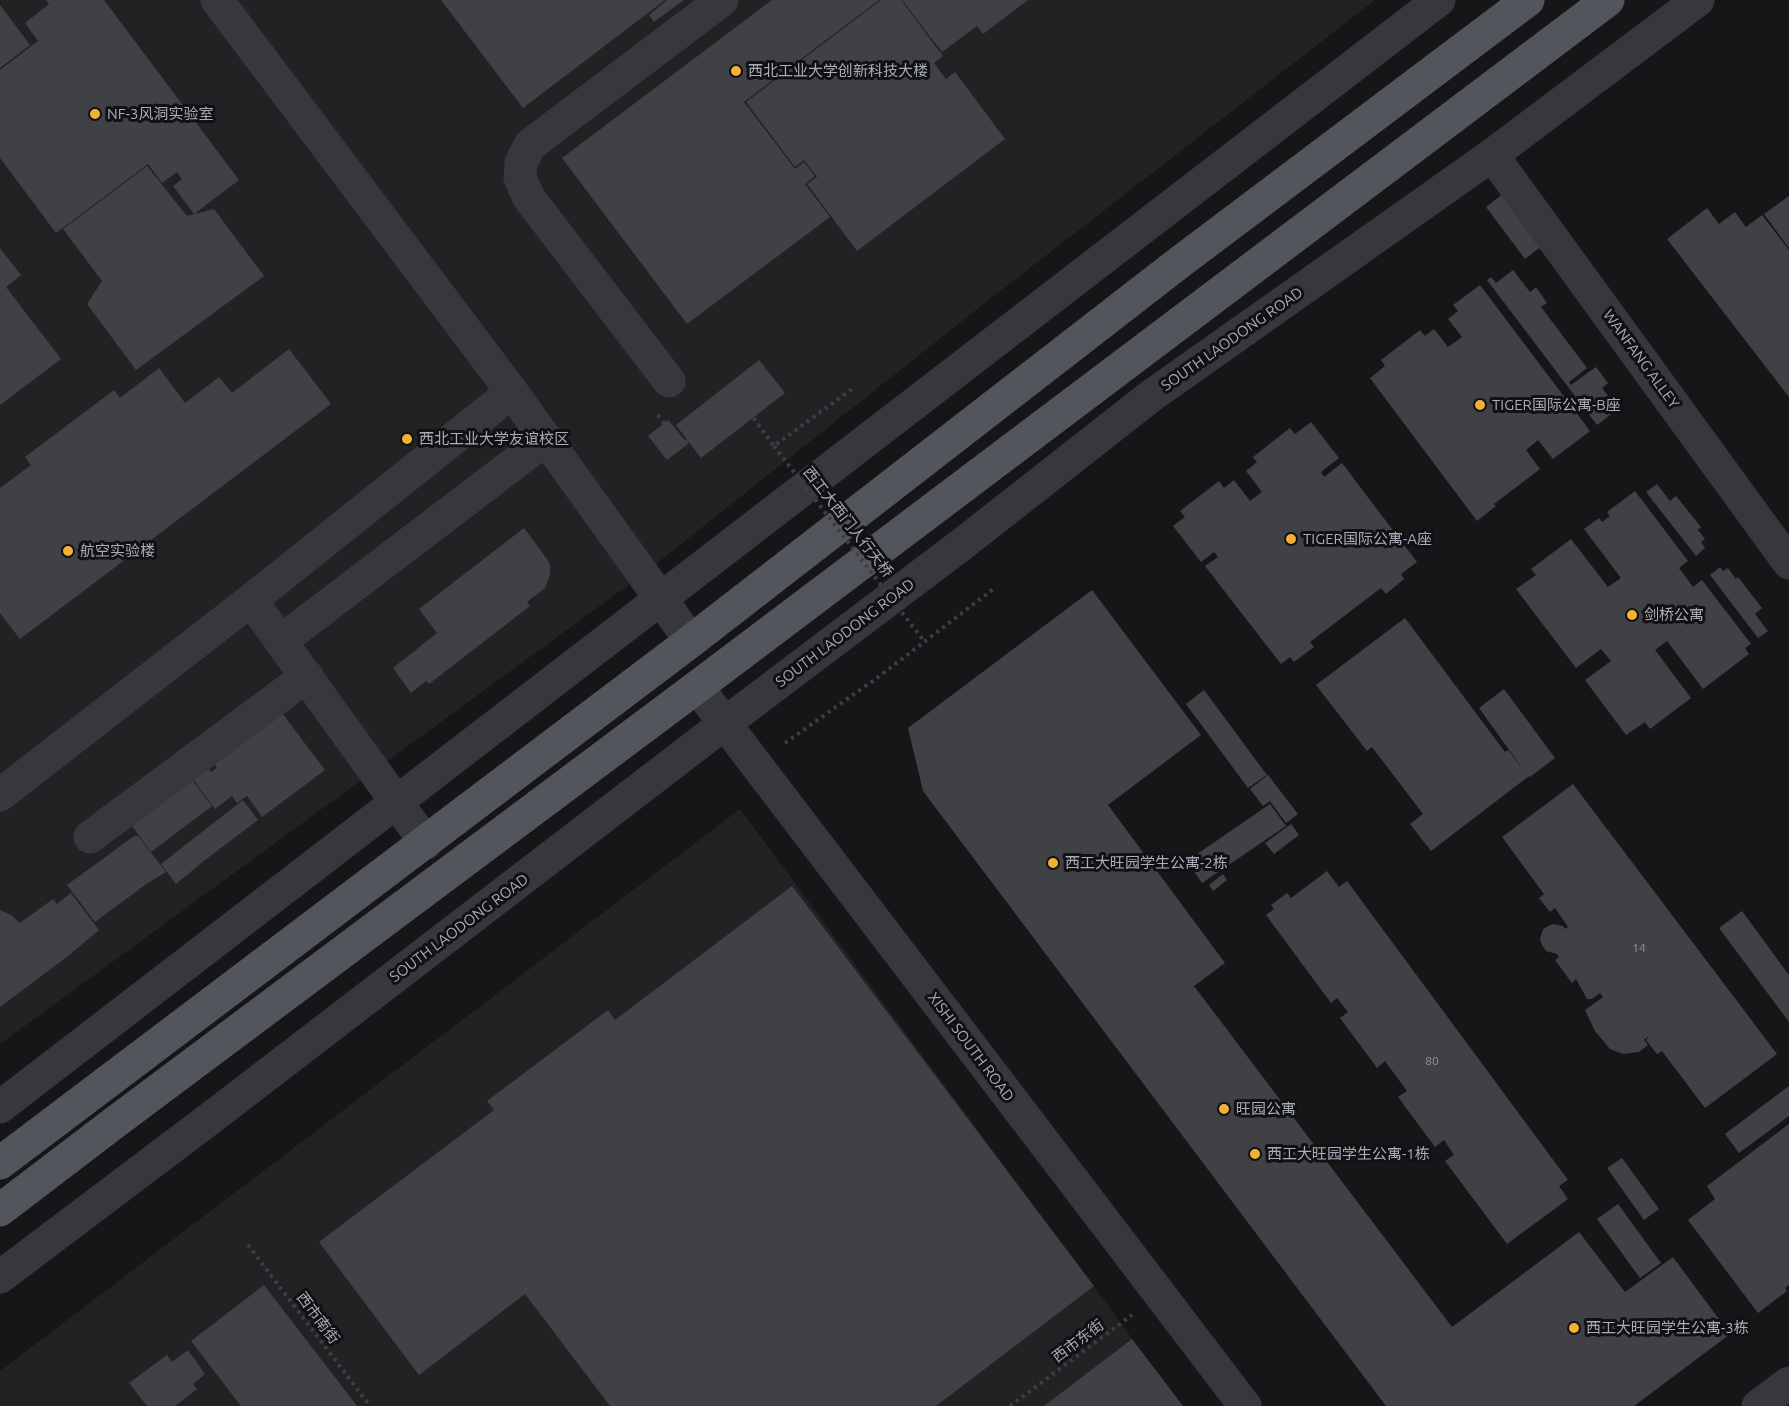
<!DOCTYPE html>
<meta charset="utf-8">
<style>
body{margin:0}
canvas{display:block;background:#161618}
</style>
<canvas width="1789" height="1406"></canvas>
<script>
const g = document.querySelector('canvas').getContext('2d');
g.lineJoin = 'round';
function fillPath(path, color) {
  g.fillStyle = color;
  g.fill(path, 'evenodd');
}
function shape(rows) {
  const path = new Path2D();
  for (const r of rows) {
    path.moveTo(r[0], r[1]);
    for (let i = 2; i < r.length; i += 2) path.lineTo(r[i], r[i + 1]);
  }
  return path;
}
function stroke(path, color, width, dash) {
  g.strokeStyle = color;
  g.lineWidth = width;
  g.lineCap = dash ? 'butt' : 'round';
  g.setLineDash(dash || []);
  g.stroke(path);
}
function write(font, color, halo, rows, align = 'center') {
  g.font = font + ' Ubuntu,"Noto Sans SC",sans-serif';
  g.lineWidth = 6;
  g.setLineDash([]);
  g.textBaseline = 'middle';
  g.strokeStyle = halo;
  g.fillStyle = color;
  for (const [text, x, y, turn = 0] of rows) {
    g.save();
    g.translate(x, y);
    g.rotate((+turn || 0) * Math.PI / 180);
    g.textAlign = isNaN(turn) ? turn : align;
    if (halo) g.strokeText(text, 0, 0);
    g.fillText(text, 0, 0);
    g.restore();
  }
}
fillPath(shape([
 [0,0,1375,0,986,302,642,575,0,1044],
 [740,809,1182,1406,0,1406,0,1371]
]), '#222225');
fillPath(shape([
 [46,0,104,0,239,180,194,214,173,186,182,179,177,172,162,183,148,164,56,233,0,158,0,70,38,41,25,23,49,4],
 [441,0,665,0,523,108],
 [667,0,684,0,654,22,649,15],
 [772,0,879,0,744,102,795,169,804,162,815,176,805,184,830,217,687,324,562,158],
 [881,0,901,0,943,56,934,63,946,79,955,72,1005,139,857,251,807,184,817,177,804,160,795,167,746,102],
 [902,0,1028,0,983,34,977,26,942,52],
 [0,5,30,45,0,68],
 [147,166,187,216,214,209,264,276,136,370,87,304,102,281,63,229],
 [1504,193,1543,245,1525,259,1486,207],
 [1789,196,1789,248,1764,214],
 [1707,208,1719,224,1735,212,1746,227,1762,215,1789,250,1789,397,1667,239],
 [0,248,21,275,6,287,61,359,0,405],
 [1513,270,1530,292,1536,287,1547,303,1541,307,1587,368,1569,382,1571,385,1596,367,1608,383,1602,388,1618,409,1597,425,1487,280,1491,277,1496,283],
 [1480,285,1590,431,1553,459,1538,440,1526,450,1540,469,1494,504,1496,506,1477,521,1370,378,1385,366,1381,360,1420,330,1425,336,1434,329,1448,347,1462,337,1448,319,1458,311,1453,305],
 [289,349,331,404,20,639,0,613,0,488,31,465,25,457,114,390,120,398,159,368,185,403,219,377,232,393],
 [759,360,785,393,701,458,676,425],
 [668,420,688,444,667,460,648,436],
 [1311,422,1339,458,1321,472,1324,477,1342,463,1417,562,1401,574,1404,579,1386,594,1381,588,1310,642,1314,647,1294,662,1290,657,1281,664,1205,566,1218,557,1214,552,1201,562,1173,526,1185,517,1180,511,1219,481,1224,488,1234,480,1250,501,1262,492,1246,471,1257,462,1253,457,1290,428,1295,434],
 [1657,484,1670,501,1676,496,1701,527,1698,530,1705,539,1701,542,1705,548,1696,556,1646,492],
 [1635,491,1688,561,1679,568,1693,587,1702,580,1751,644,1745,648,1749,654,1703,689,1667,641,1655,650,1691,698,1650,729,1645,722,1626,735,1585,680,1611,661,1601,649,1576,668,1516,589,1536,575,1531,569,1571,539,1608,587,1621,578,1584,529,1599,518,1602,522,1610,516,1607,512],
 [524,528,547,559,550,565,550,575,545,588,527,602,530,606,429,684,426,681,411,693,393,668,437,633,419,609],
 [1720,567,1723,571,1728,568,1736,579,1738,577,1762,608,1755,614,1768,631,1758,638,1710,575],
 [1092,590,1201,735,1108,805,1225,963,1194,986,1452,1327,1579,1232,1625,1292,1673,1257,1730,1334,1634,1406,1386,1406,923,791,908,728],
 [1405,618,1505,752,1508,750,1525,772,1479,708,1504,689,1555,758,1530,777,1529,776,1431,851,1410,824,1423,814,1372,747,1367,751,1316,685],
 [1204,690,1267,775,1248,788,1186,704],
 [282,713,325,770,262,817,247,796,237,803,232,796,215,809,193,779,208,768,211,772,217,768,214,764],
 [1268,775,1298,814,1286,823,1270,801,1263,806,1250,789],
 [192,780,212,806,151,852,132,826],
 [1573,784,1777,1054,1705,1108,1662,1051,1657,1054,1646,1040,1650,1035,1644,1040,1648,1045,1639,1052,1623,1054,1610,1049,1595,1031,1585,1010,1603,997,1600,993,1592,999,1587,999,1576,979,1572,983,1555,960,1559,957,1557,954,1546,951,1542,945,1540,939,1543,929,1552,924,1563,926,1565,929,1568,927,1555,908,1550,912,1539,898,1544,894,1502,837],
 [243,800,258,820,205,860,176,884,161,864],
 [1270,804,1286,826,1202,883,1187,861],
 [1291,824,1299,835,1274,854,1265,843],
 [134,836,138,836,166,872,145,885,95,922,67,885],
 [1327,871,1339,887,1347,881,1568,1180,1559,1186,1568,1199,1507,1244,1445,1161,1454,1155,1444,1140,1435,1147,1398,1097,1407,1091,1385,1061,1377,1068,1340,1018,1348,1012,1337,998,1331,1003,1266,915,1274,909,1271,905,1287,893,1291,898],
 [1223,874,1227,880,1213,891,1209,885],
 [792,886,1094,1286,936,1406,610,1406,525,1294,419,1375,319,1242,494,1110,487,1101,608,1010,615,1020],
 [71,893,99,930,68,956,0,1007,0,910,11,915,20,923,53,899,57,904],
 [1742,911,1789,975,1789,1022,1719,928],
 [1789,1086,1789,1116,1739,1153,1725,1134],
 [1789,1124,1789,1285,1785,1288,1787,1291,1758,1313,1688,1220,1715,1199,1707,1186],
 [1622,1158,1659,1209,1644,1220,1607,1168],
 [1618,1204,1661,1263,1640,1278,1597,1219],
 [264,1285,357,1406,241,1406,191,1341],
 [1132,1339,1183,1406,1044,1406],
 [188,1350,205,1374,193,1384,197,1389,175,1406,147,1406,129,1383,167,1355,172,1362]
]), '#404145');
stroke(shape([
 [658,415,681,446,741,401,774,446,852,389],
 [785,743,877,678,996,587],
 [248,1245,370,1406],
 [1010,1406,1132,1315]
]), '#3d3f44', 4, [3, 4.5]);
stroke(shape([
 [217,0,512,392,691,641],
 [1492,155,1789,563],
 [669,381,529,198,520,178,521,163,530,145,722,0],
 [251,600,512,392],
 [281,641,545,440],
 [697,687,1245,1406],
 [0,795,251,600,426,843],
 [90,837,307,676],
 [0,1107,1439,0],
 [0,1277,216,1114,724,724,961,545,1151,396,1492,155,1698,0],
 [1758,1406,1789,1383]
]), '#37383d', 33);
stroke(shape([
 [0,1163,691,641,1180,262,1528,0],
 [0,1210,114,1123,697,687,1608,0]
]), '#53555c', 33);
stroke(shape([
 [774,446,924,641]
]), '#3d3f44', 4, [3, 4.5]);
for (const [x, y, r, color] of [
 [736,71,6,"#f2b134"],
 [95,114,6,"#f2b134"],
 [1480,405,6,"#f2b134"],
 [407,439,6,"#f2b134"],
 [1291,539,6,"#f2b134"],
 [68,551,6,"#f2b134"],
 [1632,615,6,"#f2b134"],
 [1053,863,6,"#f2b134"],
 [1224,1109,6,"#f2b134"],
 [1255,1154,6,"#f2b134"],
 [1574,1328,6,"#f2b134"]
]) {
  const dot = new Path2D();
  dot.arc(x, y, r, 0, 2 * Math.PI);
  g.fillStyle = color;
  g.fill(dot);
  stroke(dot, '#111113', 2);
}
write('12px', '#8e929b', null, [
 ["14",1639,948],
 ["80",1432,1061]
]);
write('15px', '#a8adb8', '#111113', [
 ["西北工业大学创新科技大楼",748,71],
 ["NF-3风洞实验室",107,114],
 ["TIGER国际公寓-B座",1492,405],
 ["西北工业大学友谊校区",419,439],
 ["TIGER国际公寓-A座",1303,539],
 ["航空实验楼",80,551],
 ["剑桥公寓",1644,615],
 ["西工大旺园学生公寓-2栋",1065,863],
 ["旺园公寓",1236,1109],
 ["西工大旺园学生公寓-1栋",1267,1154],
 ["西工大旺园学生公寓-3栋",1586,1328]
], 'left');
write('15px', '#a8adb8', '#111113', [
 ["SOUTH LAODONG ROAD",1232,339,-35],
 ["WANFANG ALLEY",1641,359,54],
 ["西工大西门人行天桥",848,522,52],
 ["SOUTH LAODONG ROAD",845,633,-37],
 ["SOUTH LAODONG ROAD",459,928,-37],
 ["XISHI SOUTH ROAD",971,1047,53],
 ["西市南街",318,1318,53],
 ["西市东街",1078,1341,-37]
]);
</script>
